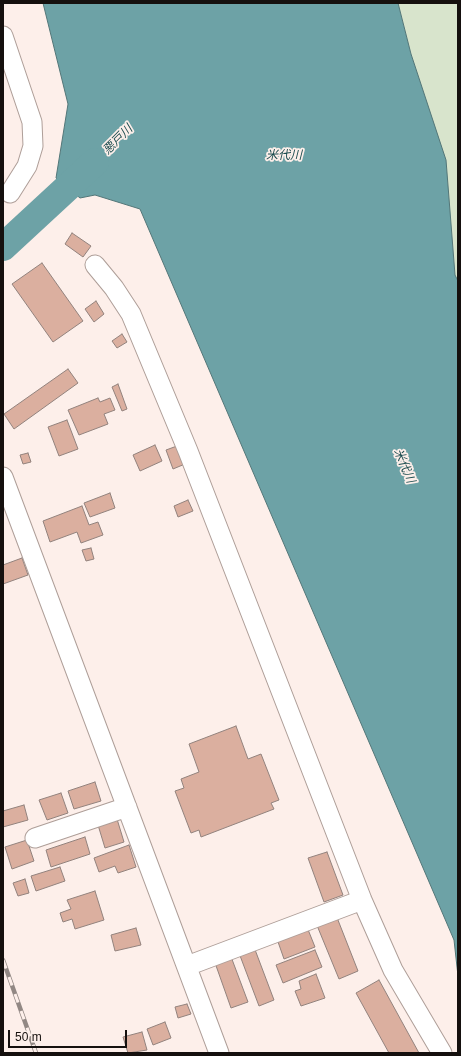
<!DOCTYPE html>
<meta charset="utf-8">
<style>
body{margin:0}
#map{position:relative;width:461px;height:1056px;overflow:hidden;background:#fdefea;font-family:Helvetica,sans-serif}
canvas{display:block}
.frame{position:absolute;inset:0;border:4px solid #15100e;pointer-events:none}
.scale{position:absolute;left:8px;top:1030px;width:119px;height:18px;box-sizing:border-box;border:2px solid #15100e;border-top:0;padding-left:5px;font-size:12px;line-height:14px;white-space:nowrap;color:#15100e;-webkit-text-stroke:3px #fdefea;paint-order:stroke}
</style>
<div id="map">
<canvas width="461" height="1056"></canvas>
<div class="frame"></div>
<div class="scale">50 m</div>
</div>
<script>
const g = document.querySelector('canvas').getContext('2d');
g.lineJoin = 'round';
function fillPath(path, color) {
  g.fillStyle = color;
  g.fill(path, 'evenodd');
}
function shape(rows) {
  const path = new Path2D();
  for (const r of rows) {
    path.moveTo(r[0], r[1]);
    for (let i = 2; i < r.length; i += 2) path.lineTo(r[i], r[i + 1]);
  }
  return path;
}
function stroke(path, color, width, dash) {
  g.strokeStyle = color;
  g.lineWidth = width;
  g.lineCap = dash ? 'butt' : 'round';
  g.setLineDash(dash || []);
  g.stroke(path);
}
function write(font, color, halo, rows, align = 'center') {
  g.font = font + ' Helvetica,"Noto Sans JP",sans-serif';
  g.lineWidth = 3.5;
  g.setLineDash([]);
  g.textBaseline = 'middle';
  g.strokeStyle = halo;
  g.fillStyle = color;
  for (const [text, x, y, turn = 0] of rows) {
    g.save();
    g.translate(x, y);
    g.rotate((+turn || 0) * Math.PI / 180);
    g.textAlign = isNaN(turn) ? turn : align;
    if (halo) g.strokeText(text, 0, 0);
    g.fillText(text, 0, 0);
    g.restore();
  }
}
fillPath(shape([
 [398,3,458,3,458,281,455,275,411,54]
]), '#d8e4cc');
const water = shape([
 [43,3,398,3,411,54,446,160,455,275,458,281,458,976,454,940,140,209,95,195,80,198,56,178,68,104,43,3]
]);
fillPath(water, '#6da2a6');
stroke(water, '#537678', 1);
stroke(shape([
 [3,247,95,162]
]), '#6da2a6', 28);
const building = shape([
 [72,233,91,246,83,257,65,244,72,233],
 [42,263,83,321,53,342,12,284,42,263],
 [96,301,104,314,94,322,85,309,96,301],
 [122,334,127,342,117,348,112,341,122,334],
 [68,369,78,383,14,429,4,414,68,369],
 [118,384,127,409,122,411,112,387,118,384],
 [98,398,100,402,110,398,115,410,104,414,108,424,79,435,68,410,98,398],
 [67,420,78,449,59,456,48,427,67,420],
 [155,445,162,461,140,471,133,455,155,445],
 [177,446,185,464,173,469,166,450,177,446],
 [28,453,31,462,23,464,20,455,28,453],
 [110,493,115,508,90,517,84,503,110,493],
 [188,500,193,511,178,517,174,506,188,500],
 [82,506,89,525,98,522,103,535,81,543,77,532,50,542,43,521,82,506],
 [91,548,94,559,86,561,82,550,91,548],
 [22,558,28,575,3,584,3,565,22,558],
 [236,726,248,759,261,754,279,800,271,803,274,809,201,837,199,830,191,833,175,791,184,788,181,779,199,772,189,744,236,726],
 [95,782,101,801,74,809,68,791,95,782],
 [61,793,68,813,47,820,39,800,61,793],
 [24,805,28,820,3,827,3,811,24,805],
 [117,819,124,842,105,848,98,825,117,819],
 [85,837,90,854,51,867,46,850,85,837],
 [27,840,34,861,12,869,5,847,27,840],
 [129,845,136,867,118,873,115,866,99,872,94,858,129,845],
 [327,852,343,895,324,902,308,858,327,852],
 [60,867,65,881,36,891,31,876,60,867],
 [25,879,29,893,18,896,13,883,25,879],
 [95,891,104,920,75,929,72,919,63,922,60,913,71,909,67,900,95,891],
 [336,915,358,971,339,979,316,923,336,915],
 [307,927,315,947,284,959,277,939,307,927],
 [136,928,141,945,115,951,111,935,136,928],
 [254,947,274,1000,259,1006,239,953,254,947],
 [315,950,322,967,283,983,276,965,315,950],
 [230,954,248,1002,231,1008,214,960,230,954],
 [316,974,325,998,301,1006,295,991,301,989,299,981,316,974],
 [379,980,419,1053,389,1053,356,993,379,980],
 [187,1004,191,1014,178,1018,175,1007,187,1004],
 [165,1022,171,1038,153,1045,147,1029,165,1022],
 [142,1032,147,1050,128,1053,123,1037,142,1032]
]);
fillPath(building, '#dbaf9f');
stroke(building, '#92827d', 1);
const minor = shape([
 [3,36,32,122,33,146,27,166,10,193],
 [95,265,114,288,131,314,188,451,362,900,393,970,442,1053],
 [3,477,219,1053],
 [35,838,127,807],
 [187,966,362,900]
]);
stroke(minor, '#ae9e98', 21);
stroke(minor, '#fff', 19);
const rail = shape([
 [3,960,36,1053]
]);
stroke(rail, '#928884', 4.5);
stroke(rail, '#fdefea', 3, [9]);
write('italic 12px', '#1b4c4f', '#fdefea', [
 ["悪戸川",118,140,-45],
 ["米代川",284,156],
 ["米代川",404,466,67]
]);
</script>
